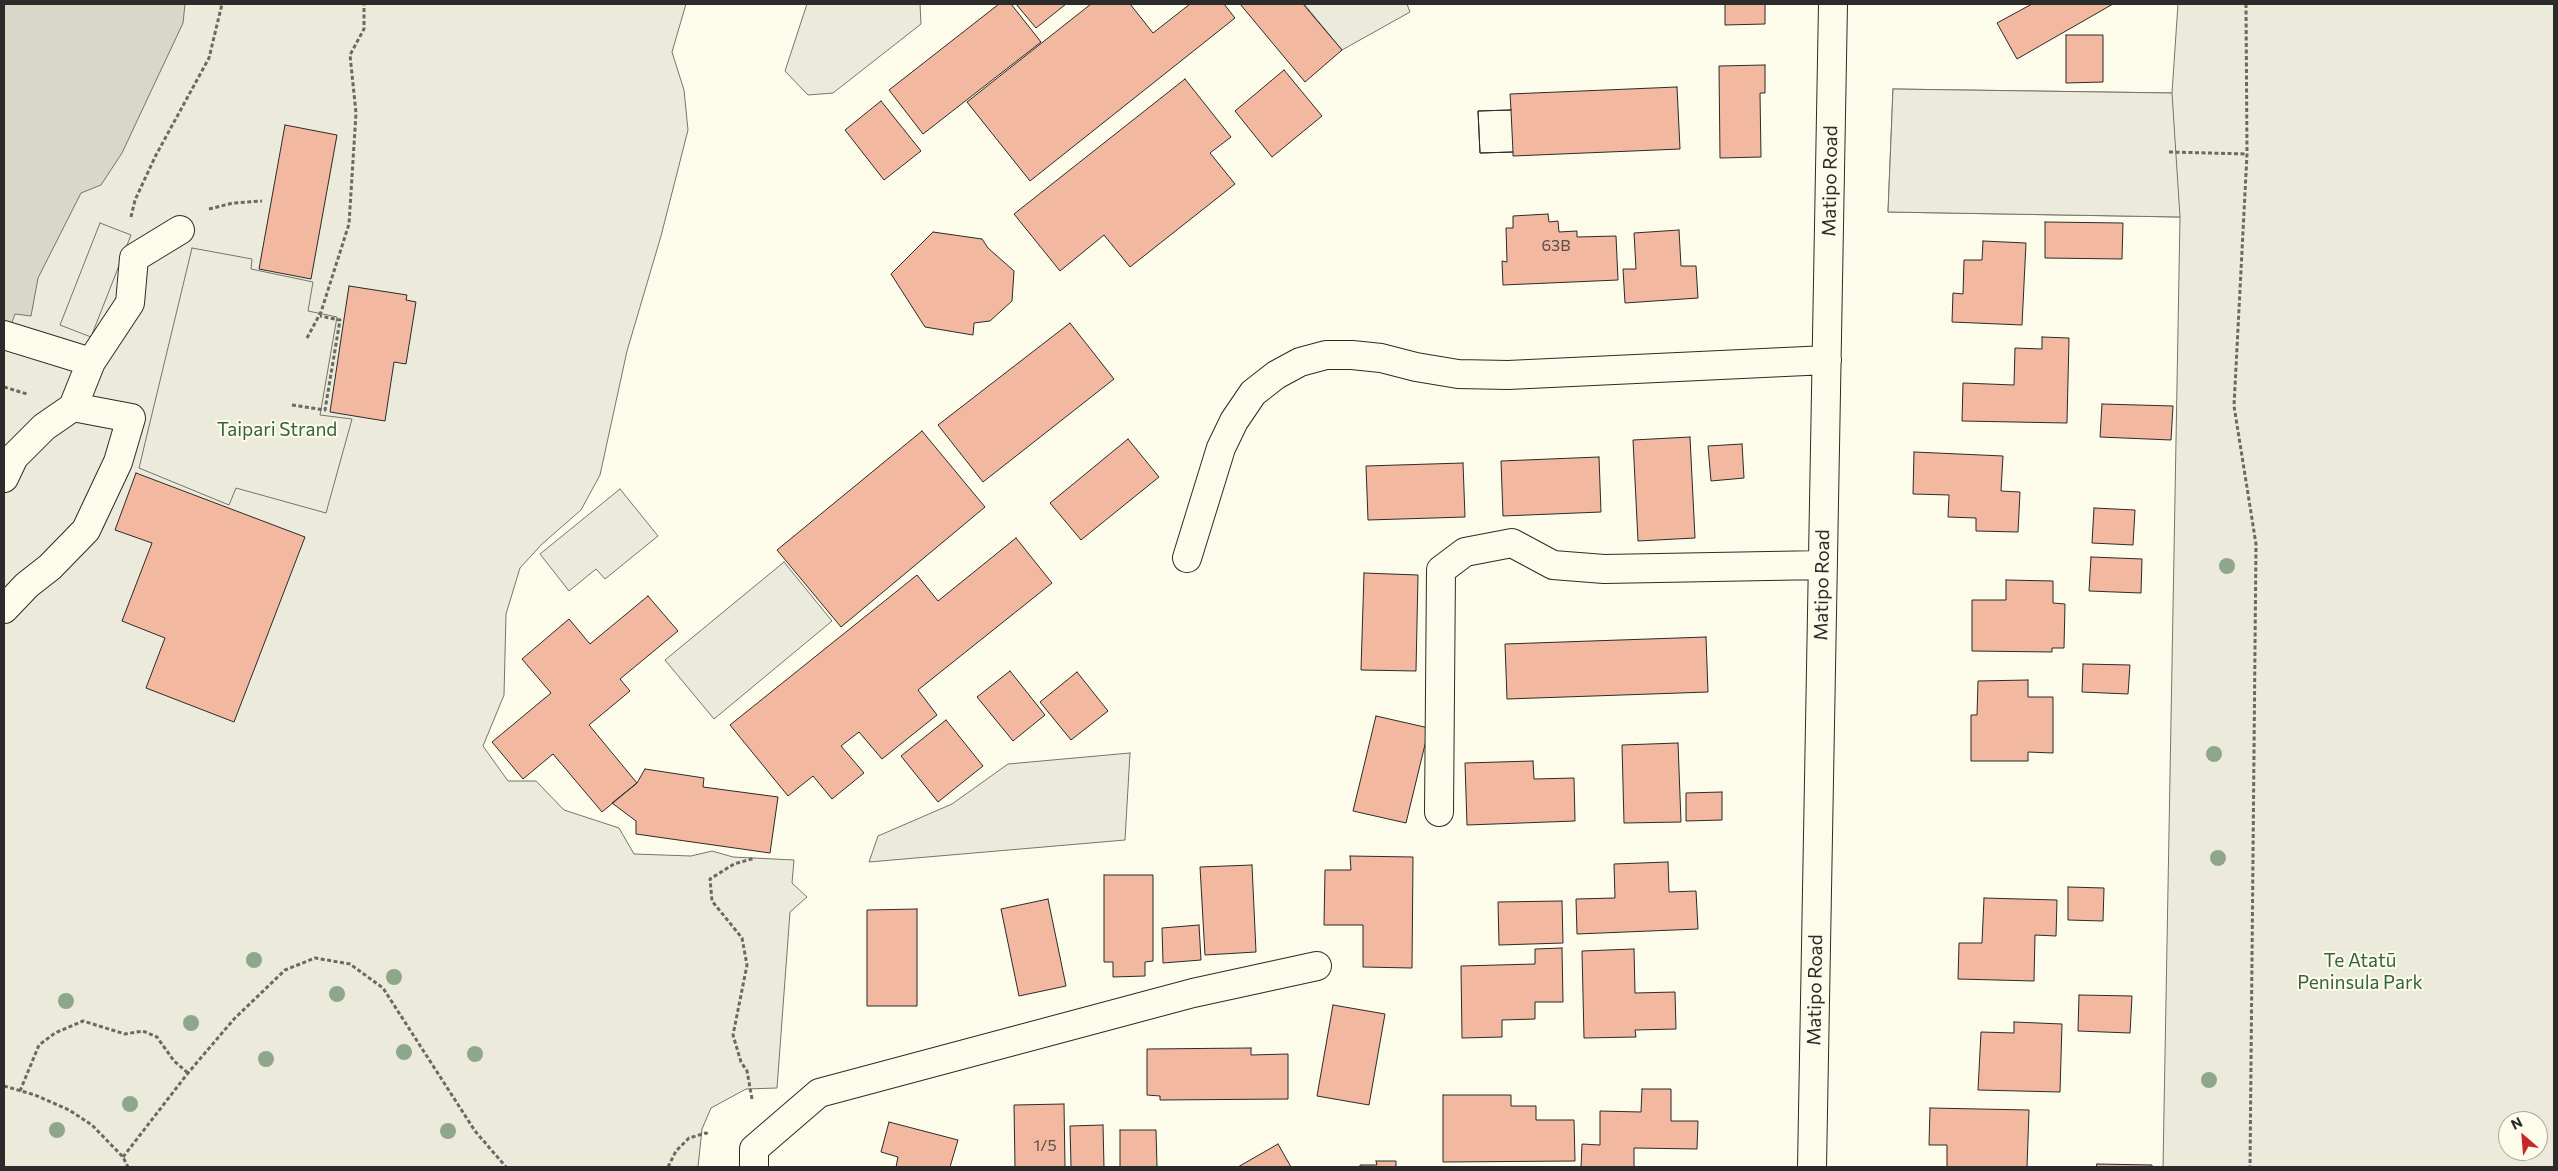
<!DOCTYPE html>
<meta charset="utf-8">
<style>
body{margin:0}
#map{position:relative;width:2558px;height:1171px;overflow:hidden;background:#fdfbea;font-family:Commissioner,sans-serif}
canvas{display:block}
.frame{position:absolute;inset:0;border:5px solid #2b2b2b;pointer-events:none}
.north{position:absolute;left:2498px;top:1111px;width:50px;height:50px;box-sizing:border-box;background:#fdfbea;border:1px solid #a9a89e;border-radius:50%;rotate:333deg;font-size:14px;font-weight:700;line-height:20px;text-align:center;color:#2b2b2b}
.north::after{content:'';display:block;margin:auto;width:18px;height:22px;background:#c62828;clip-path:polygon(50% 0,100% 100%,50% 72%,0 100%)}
</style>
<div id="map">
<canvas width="2558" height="1171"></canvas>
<div class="frame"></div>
<div class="north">N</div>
</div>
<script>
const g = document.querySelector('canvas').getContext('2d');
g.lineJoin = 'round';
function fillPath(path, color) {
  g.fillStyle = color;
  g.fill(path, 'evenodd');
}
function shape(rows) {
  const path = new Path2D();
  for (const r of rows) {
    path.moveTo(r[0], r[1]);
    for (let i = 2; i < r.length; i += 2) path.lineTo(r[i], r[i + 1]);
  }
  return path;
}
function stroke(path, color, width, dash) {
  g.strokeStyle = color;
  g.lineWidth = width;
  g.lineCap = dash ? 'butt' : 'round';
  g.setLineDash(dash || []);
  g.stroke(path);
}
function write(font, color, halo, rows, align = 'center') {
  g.font = font + ' Commissioner,sans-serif';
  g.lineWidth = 4;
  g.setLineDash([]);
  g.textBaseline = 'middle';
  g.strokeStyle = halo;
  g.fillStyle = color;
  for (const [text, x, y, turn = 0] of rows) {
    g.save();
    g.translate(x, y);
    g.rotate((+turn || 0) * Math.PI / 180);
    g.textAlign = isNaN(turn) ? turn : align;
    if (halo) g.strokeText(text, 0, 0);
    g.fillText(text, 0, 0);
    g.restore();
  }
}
const green = shape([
 [63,4,686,4,672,52,684,90,688,130,661,236,627,351,600,475,581,510,542,544,520,568,506,614,504,695,483,746,508,781,536,781,564,810,619,828,634,854,691,856,712,851,733,857,794,860,792,883,807,897,790,912,777,1088,746,1089,711,1108,702,1129,698,1167,4,1167,4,344,63,4],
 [807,4,920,4,921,24,833,93,808,95,785,71,807,4],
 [1304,4,1407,4,1410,12,1342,50,1304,4],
 [2178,4,2554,4,2554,1167,2163,1167,2180,217,1888,212,1893,89,2172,93,2178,4],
 [2508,1121,2538,1121,2538,1151,2508,1151,2508,1121],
 [620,489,658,536,605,579,596,569,569,591,540,554,620,489],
 [784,562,832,621,714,719,665,660,784,562],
 [1130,753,1125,840,869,862,878,836,952,804,1008,764,1130,753]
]);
fillPath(green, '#ecebdb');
stroke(green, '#74746e', 1);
const parking = shape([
 [1893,89,2172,93,2180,217,1888,212,1893,89],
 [100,223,131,235,91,337,60,325,100,223],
 [192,248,252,259,251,269,313,282,308,311,337,317,320,415,352,419,326,513,236,488,229,505,139,468,192,248]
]);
fillPath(parking, '#eceadb');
stroke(parking, '#74746e', 1);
const water = shape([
 [4,4,185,4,183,23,122,153,101,185,81,193,38,278,31,316,15,314,4,344,4,4]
]);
fillPath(water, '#d8d7c9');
stroke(water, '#74746e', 1);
const building = shape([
 [999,4,1011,4,1041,42,923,134,889,90,999,4],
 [1016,4,1066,4,1036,28,1016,4],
 [1091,4,1130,4,1153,33,1190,4,1224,4,1235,18,1030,181,967,102,1091,4],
 [1240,4,1303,4,1342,50,1305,82,1240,4],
 [1725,4,1765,4,1765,24,1725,25,1725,4],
 [2032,4,2113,4,2017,59,1997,23,2032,4],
 [2066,35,2103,35,2103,82,2066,83,2066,35],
 [1765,65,1765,93,1760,93,1761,157,1720,158,1719,66,1765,65],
 [1284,70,1322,116,1272,157,1235,111,1284,70],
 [1185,79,1231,137,1210,153,1235,184,1130,267,1104,235,1060,271,1014,214,1185,79],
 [1677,87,1680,149,1513,156,1513,152,1480,153,1478,111,1511,110,1510,94,1677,87],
 [881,101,921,151,884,180,845,130,881,101],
 [1511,110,1513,152,1480,153,1478,111,1511,110],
 [285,125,337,135,311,279,259,269,285,125],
 [1548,214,1549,222,1558,221,1559,232,1577,231,1577,237,1616,236,1618,280,1503,285,1502,261,1507,262,1506,228,1513,228,1513,216,1548,214],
 [2045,222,2123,223,2122,259,2045,258,2045,222],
 [1679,230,1681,266,1696,266,1698,298,1625,303,1623,269,1636,269,1634,233,1679,230],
 [933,232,982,239,988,248,1014,271,1012,301,990,321,974,323,973,335,925,327,891,274,933,232],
 [1983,241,2026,243,2022,325,1952,322,1953,293,1963,294,1964,260,1982,260,1983,241],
 [349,286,407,295,406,300,416,302,406,364,394,362,385,421,330,412,349,286],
 [1070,323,1114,379,983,482,938,425,1070,323],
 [2042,337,2069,338,2067,423,1962,421,1963,383,2014,385,2015,348,2042,349,2042,337],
 [2102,404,2173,406,2171,440,2100,437,2102,404],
 [922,431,985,507,841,627,777,550,922,431],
 [1690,437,1695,538,1638,541,1633,440,1690,437],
 [1128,439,1159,477,1081,540,1050,503,1128,439],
 [1742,444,1744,478,1711,481,1708,446,1742,444],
 [1914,452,2003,456,2001,491,2020,492,2018,532,1976,531,1976,518,1948,517,1949,495,1913,494,1914,452],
 [1599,457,1601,512,1503,516,1501,461,1599,457],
 [1463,463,1465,517,1368,520,1366,466,1463,463],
 [136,473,305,537,234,722,146,688,165,638,122,621,152,543,115,530,136,473],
 [2094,508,2135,510,2133,545,2092,543,2094,508],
 [1016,538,1052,583,918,690,937,715,882,759,859,732,841,746,864,773,832,799,813,776,788,796,730,725,917,575,938,601,1016,538],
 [2091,557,2142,559,2141,593,2089,591,2091,557],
 [1364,573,1418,575,1416,671,1361,670,1364,573],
 [2006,580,2053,581,2053,603,2065,604,2064,648,2052,648,2052,652,1972,651,1972,600,2006,600,2006,580],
 [648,596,678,631,620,679,630,691,589,725,637,783,602,812,553,754,523,779,492,742,551,693,522,659,569,619,590,644,648,596],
 [1706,637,1708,692,1507,699,1505,644,1706,637],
 [2083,664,2130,665,2128,694,2082,692,2083,664],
 [1010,671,1045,715,1013,741,977,697,1010,671],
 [1077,672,1108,711,1071,740,1040,702,1077,672],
 [2028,680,2028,697,2053,697,2053,753,2028,752,2028,761,1971,761,1971,715,1977,715,1978,681,2028,680],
 [1376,716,1429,728,1406,823,1353,811,1376,716],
 [946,720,983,766,938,802,901,756,946,720],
 [1678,743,1681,822,1624,823,1622,745,1678,743],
 [1533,761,1534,779,1574,778,1575,821,1467,825,1465,763,1533,761],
 [645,769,704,778,703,787,778,797,770,853,636,834,636,821,612,803,637,783,645,769],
 [1722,792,1722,820,1686,821,1686,793,1722,792],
 [1350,856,1413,857,1412,968,1363,967,1363,925,1324,925,1325,870,1351,870,1350,856],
 [1668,862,1669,892,1696,891,1698,929,1577,934,1576,899,1615,898,1614,864,1668,862],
 [1252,865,1256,952,1205,955,1200,867,1252,865],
 [1104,875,1153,875,1153,961,1145,962,1145,976,1113,977,1113,962,1104,962,1104,875],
 [2068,887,2104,888,2103,921,2068,920,2068,887],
 [1984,898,2057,900,2056,936,2035,935,2034,981,1958,979,1959,943,1982,943,1984,898],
 [1048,899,1066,986,1019,996,1001,909,1048,899],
 [1562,901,1563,943,1499,945,1498,902,1562,901],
 [917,909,917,1006,867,1006,867,910,917,909],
 [1199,925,1201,960,1163,963,1162,928,1199,925],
 [1562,948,1563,1002,1535,1002,1535,1019,1502,1020,1502,1037,1462,1038,1461,966,1535,964,1535,949,1562,948],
 [1634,949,1635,993,1675,992,1676,1029,1635,1030,1636,1037,1584,1038,1582,951,1634,949],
 [2079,995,2132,996,2130,1033,2078,1031,2079,995],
 [1333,1005,1385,1014,1369,1105,1317,1096,1333,1005],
 [2014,1022,2062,1024,2060,1092,1978,1090,1981,1032,2014,1033,2014,1022],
 [1251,1048,1251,1055,1288,1054,1288,1099,1160,1100,1160,1096,1147,1095,1147,1049,1251,1048],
 [1642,1089,1671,1089,1671,1121,1698,1121,1697,1149,1634,1148,1634,1167,1581,1167,1582,1144,1600,1145,1600,1111,1641,1112,1642,1089],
 [1443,1095,1511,1095,1511,1106,1536,1106,1536,1120,1574,1120,1575,1161,1443,1162,1443,1095],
 [1064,1104,1065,1167,1015,1167,1014,1105,1064,1104],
 [1930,1108,2029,1110,2027,1167,1947,1167,1947,1145,1929,1145,1930,1108],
 [889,1122,958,1140,950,1167,896,1167,898,1157,881,1152,889,1122],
 [1103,1125,1104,1167,1071,1167,1070,1126,1103,1125],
 [1120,1130,1156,1130,1157,1167,1120,1167,1120,1130],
 [1278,1144,1291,1167,1238,1167,1278,1144],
 [1376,1161,1396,1161,1396,1167,1360,1167,1360,1165,1377,1165,1376,1161],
 [2097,1164,2152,1165,2152,1167,2096,1167,2097,1164]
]);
fillPath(building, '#f2b8a0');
stroke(building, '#2b2b2b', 1);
const minor = shape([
 [4,335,91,362],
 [4,478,14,457,44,427,73,407,91,362,130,303,134,258,180,230],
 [1187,558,1221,448,1234,421,1253,393,1276,375,1300,362,1326,355,1352,355,1381,358,1416,367,1458,374,1508,375,1827,360],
 [4,609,27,585,50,567,86,530,118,462,131,418,73,407],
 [1439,812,1441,570,1465,552,1512,543,1553,565,1604,569,1823,565],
 [754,1167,754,1149,819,1093,1193,993,1317,966],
 [1812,1167,1833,4]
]);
stroke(minor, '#2b2b2b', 30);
stroke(shape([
 [2246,4,2247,154,2234,406,2256,544,2250,1167],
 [2169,152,2247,154],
 [209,209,233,203,262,201],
 [131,217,135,200,156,155,209,58,222,4],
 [307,338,321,312,349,224,356,113,350,55,364,29,364,4],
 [4,387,27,394],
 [292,405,325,410,340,320,320,316],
 [4,1086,35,1095,69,1110,92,1125,123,1157,128,1167],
 [20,1091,39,1045,55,1033,83,1021,125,1034,143,1031,157,1037,174,1061,188,1073],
 [752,1099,747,1071,741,1062,733,1035,747,965,742,938,712,901,710,879,734,864,755,858],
 [123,1157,188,1073,234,1019,285,970,315,958,350,964,383,988,475,1131,506,1167],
 [668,1167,676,1151,689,1138,706,1133,709,1135]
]), '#6a6964', 3, [4, 2.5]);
stroke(minor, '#fdfbea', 28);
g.fillStyle = '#8ea78a';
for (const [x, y] of [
 [2227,566],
 [2214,754],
 [2218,858],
 [254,960],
 [394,977],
 [337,994],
 [66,1001],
 [191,1023],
 [404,1052],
 [475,1054],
 [266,1059],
 [2209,1080],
 [130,1104],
 [57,1130],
 [448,1131]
]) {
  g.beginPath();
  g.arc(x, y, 8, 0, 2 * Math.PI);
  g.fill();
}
write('16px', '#5d4e48', null, [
 ["63B",1556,246],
 ["1/5",1045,1146]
]);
write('19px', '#2b2b2b', '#fdfbea', [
 ["Matipo Road",1830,181,-89],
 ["Matipo Road",1822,585,-89],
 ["Matipo Road",1815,990,-89]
]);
write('19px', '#34623c', '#fdfbea', [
 ["Taipari Strand",277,430],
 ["Te Atatū",2360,961],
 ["Peninsula Park",2360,983]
]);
</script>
